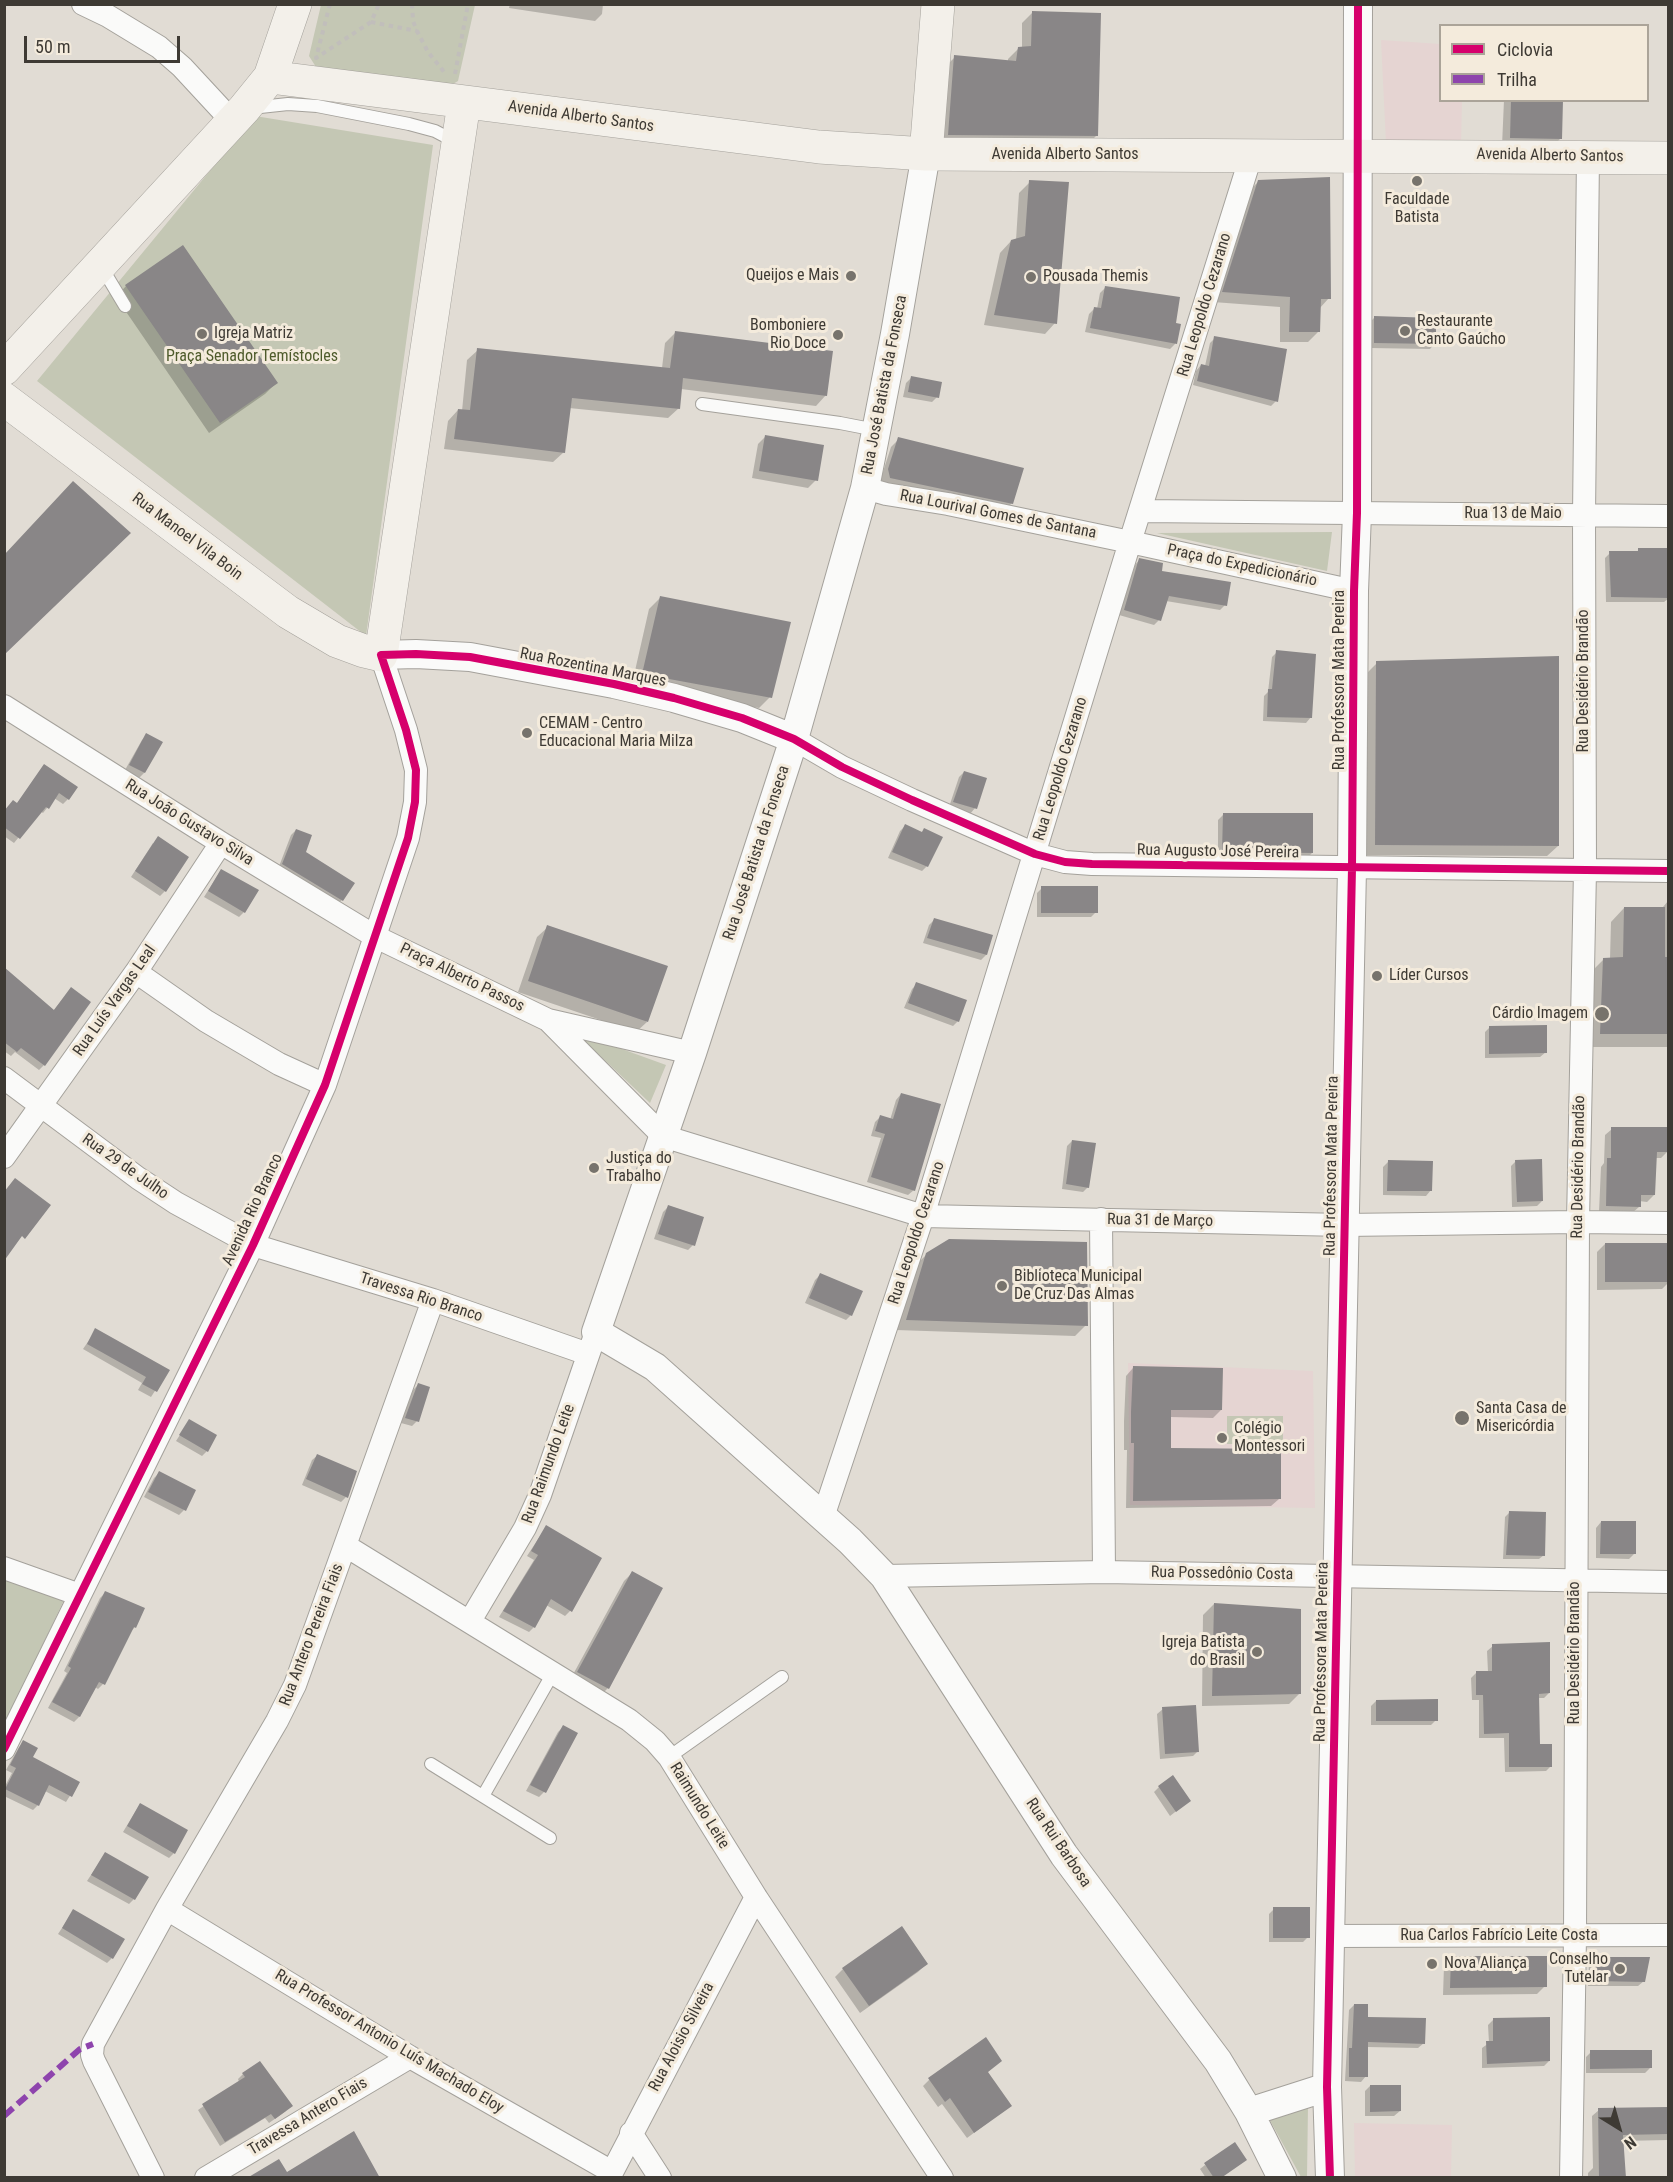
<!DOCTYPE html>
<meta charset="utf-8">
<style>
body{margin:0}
#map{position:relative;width:1673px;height:2182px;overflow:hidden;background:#e1dcd4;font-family:"Roboto Condensed",sans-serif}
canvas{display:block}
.frame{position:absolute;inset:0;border:6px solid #3e3a34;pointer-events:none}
.legend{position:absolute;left:1439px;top:24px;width:210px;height:78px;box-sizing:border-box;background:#f4ebdc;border:2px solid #aba499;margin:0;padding:8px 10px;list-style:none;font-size:18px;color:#3e3a34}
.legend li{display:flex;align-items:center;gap:12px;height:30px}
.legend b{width:30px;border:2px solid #aba499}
.north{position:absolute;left:1589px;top:2098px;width:60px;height:60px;-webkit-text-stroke:4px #f4ebdc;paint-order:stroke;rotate:143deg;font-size:16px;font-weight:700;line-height:24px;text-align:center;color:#3e3a34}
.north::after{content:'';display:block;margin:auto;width:21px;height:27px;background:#3e3a34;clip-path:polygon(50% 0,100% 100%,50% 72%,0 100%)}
.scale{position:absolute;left:24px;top:36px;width:156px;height:27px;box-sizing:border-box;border:3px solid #3e3a34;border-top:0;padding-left:8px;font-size:18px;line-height:21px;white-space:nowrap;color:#3e3a34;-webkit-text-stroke:4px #f4ebdc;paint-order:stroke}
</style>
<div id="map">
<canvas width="1673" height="2182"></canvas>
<div class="frame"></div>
<ul class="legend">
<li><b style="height:8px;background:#d6006c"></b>Ciclovia</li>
<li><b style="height:8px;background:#8e44ad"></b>Trilha</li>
</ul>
<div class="north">N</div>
<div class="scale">50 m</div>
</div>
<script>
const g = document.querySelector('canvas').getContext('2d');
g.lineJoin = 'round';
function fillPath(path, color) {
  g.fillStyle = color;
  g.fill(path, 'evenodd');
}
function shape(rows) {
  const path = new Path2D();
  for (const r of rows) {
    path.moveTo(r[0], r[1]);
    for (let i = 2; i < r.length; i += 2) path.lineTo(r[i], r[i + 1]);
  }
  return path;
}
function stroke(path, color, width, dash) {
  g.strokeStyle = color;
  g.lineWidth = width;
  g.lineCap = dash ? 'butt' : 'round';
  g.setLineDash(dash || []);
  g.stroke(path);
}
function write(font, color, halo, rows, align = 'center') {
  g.font = font + ' "Roboto Condensed",sans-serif';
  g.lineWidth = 6;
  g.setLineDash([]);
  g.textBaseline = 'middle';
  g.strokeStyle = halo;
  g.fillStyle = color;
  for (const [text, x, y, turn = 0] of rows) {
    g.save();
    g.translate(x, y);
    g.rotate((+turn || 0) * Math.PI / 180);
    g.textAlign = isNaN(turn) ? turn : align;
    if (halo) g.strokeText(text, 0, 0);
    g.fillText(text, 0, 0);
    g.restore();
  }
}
fillPath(shape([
 [1381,40,1440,44,1440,100,1462,101,1461,145,1386,143],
 [1128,1363,1313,1371,1315,1508,1130,1505],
 [1354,2123,1452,2125,1451,2177,1355,2177]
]), '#e5d4d2');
fillPath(shape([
 [321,5,475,5,458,81,446,88,316,67,309,56],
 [255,116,433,145,366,636,37,381],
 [1332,532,1327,571,1157,533],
 [575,1032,666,1065,650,1103],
 [1283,1416,1283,1444,1227,1444,1227,1416],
 [4,1575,65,1598,5,1724],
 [1308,2106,1307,2177,1301,2177,1266,2113]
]), '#c4c7b4');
fillPath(shape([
 [510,4,603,4,602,14,595,21,509,8],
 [1032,13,1096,136,1086,146,939,145,945,67,955,57,1008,62,1008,59,1018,49,1022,48,1022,23],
 [1504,100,1561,100,1561,138,1553,146,1502,146],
 [1030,182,1055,323,1045,334,984,325,1000,253,1011,241,1016,240,1019,193],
 [1258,182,1329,298,1319,309,1318,332,1308,342,1280,342,1280,307,1213,302,1248,192],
 [126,286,276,383,265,394,209,433,116,297],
 [1105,288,1179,325,1175,344,1170,349,1085,332,1089,314,1094,309,1097,309,1100,293],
 [1374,318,1435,343,1430,349,1370,348,1369,323],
 [675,333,826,395,816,406,681,389,679,408,668,418,569,408,564,452,553,462,444,449,448,421,458,410,462,411,467,360,478,350,662,368,665,343],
 [1215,338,1276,401,1271,406,1193,385,1196,371,1201,365,1205,366,1210,343],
 [911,378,937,397,932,402,903,397,906,383],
 [766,436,816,480,808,488,752,478,758,444],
 [899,439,1012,503,1004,511,883,486,881,478,891,447],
 [1668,549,1668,599,1664,602,1606,602,1605,558,1610,553,1636,552,1639,550],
 [1140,559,1160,572,1225,605,1220,610,1166,601,1159,620,1154,625,1119,615,1135,565],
 [660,598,770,697,759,708,632,684,649,609],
 [1277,652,1311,717,1306,723,1263,721,1264,696,1268,692,1272,657],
 [1377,663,1558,846,1547,856,1364,855,1366,674],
 [147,735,161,743,144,773,139,778,125,770,142,740],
 [44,766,68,799,63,804,54,798,47,808,43,813,40,811,14,843,4,836,4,812,16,805],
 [964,772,975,808,970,814,949,807,959,777],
 [1223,815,1312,853,1307,858,1218,857,1218,820],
 [905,826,921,833,924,830,927,866,922,871,888,858,900,831],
 [296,830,304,853,342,900,337,905,278,869,291,835],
 [153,843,165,891,160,896,131,877],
 [221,870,244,912,239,917,204,897],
 [1042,888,1096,912,1091,917,1037,917,1037,893],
 [1668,901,1668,1047,1587,1047,1590,973,1604,959,1610,959,1611,922,1624,908,1663,907],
 [934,920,991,936,986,955,981,960,923,943,929,925],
 [548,927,647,1022,636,1032,518,992,537,937],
 [4,969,53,1011,71,989,44,1065,39,1070,15,1052,11,1056,4,1051],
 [917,984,958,1021,953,1026,904,1008,912,989],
 [1490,1027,1546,1052,1540,1057,1485,1058,1485,1032],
 [901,1094,914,1190,908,1195,867,1182,881,1138,871,1136,875,1122,880,1117,890,1120,896,1100],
 [1612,1129,1668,1129,1668,1151,1661,1158,1655,1158,1654,1195,1647,1202,1639,1201,1639,1207,1632,1213,1599,1212,1601,1167,1604,1163,1605,1135],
 [1072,1141,1088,1187,1083,1192,1062,1189,1067,1146],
 [1516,1161,1542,1201,1537,1206,1512,1207,1511,1166],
 [1388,1162,1431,1190,1426,1196,1383,1195,1383,1167],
 [668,1207,693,1245,688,1250,654,1239,663,1212],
 [1605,1244,1668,1244,1668,1283,1662,1289,1597,1290,1597,1252],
 [927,1254,1086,1325,1075,1336,896,1330,916,1265],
 [820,1275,851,1315,846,1320,805,1303,815,1280],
 [96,1330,168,1371,151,1397,138,1390,142,1383,83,1349],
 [1133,1368,1221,1410,1213,1418,1170,1417,1170,1450,1279,1499,1271,1506,1126,1508,1127,1450,1124,1450,1124,1421,1126,1376],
 [418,1385,417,1421,412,1426,401,1423,413,1390],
 [189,1421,207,1451,202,1456,176,1441],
 [318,1455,346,1497,341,1502,302,1485,312,1460],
 [159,1473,184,1510,179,1515,144,1497,154,1478],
 [1509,1513,1544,1555,1539,1559,1503,1559,1505,1517],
 [1601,1522,1634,1554,1629,1559,1596,1558,1596,1528],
 [546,1527,599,1559,570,1611,565,1616,546,1605,534,1627,529,1632,499,1617,534,1560,527,1556],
 [632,1573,608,1688,600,1696,570,1680,624,1581],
 [105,1593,135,1627,129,1633,103,1684,98,1689,95,1687,79,1717,74,1722,48,1708,67,1673,64,1671,100,1598],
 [1214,1604,1300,1693,1289,1704,1202,1706,1203,1615],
 [1493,1646,1549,1693,1544,1698,1538,1698,1539,1746,1551,1766,1546,1771,1505,1772,1504,1738,1479,1738,1479,1700,1472,1700,1471,1678,1476,1673,1488,1672,1487,1651],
 [1376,1701,1436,1720,1431,1725,1371,1725,1371,1706],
 [1163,1709,1198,1751,1193,1756,1160,1759,1157,1714],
 [563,1727,576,1734,544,1792,539,1797,526,1791,558,1732],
 [24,1742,31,1758,78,1783,66,1802,45,1791,38,1805,33,1810,4,1796,4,1788,12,1773,6,1770,19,1747],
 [1159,1787,1184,1805,1170,1816,1154,1792],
 [140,1804,174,1853,169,1858,123,1832],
 [105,1854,134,1899,129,1904,87,1881],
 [1274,1909,1308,1937,1303,1942,1269,1942,1269,1914],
 [74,1910,112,1958,107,1963,58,1934],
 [1452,1958,1545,1986,1537,1994,1443,1995,1444,1966],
 [1594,1959,1644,1981,1638,1986,1588,1986,1589,1964],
 [926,1964,918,1972,860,2013,835,1977,843,1969],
 [1354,2005,1367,2018,1424,2043,1418,2048,1367,2047,1366,2076,1361,2082,1345,2081,1349,2010],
 [1493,2020,1549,2061,1544,2066,1482,2068,1482,2048,1489,2043,1488,2025],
 [1591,2052,1650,2068,1645,2073,1586,2073,1586,2057],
 [1000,2061,986,2073,1010,2106,967,2138,942,2104,938,2107,923,2086,929,2080],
 [243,2074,286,2111,269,2123,265,2118,220,2146,198,2110,239,2082,238,2079],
 [1370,2086,1400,2111,1394,2116,1365,2116,1365,2091],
 [1668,2108,1668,2140,1622,2141,1624,2178,1588,2178,1588,2173,1593,2168,1592,2116,1599,2110],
 [1205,2165,1221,2178,1206,2178,1200,2169]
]), '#0003');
fillPath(shape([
 [1032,11,1101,13,1098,136,948,135,954,55,1016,61,1018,47,1031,46],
 [1511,100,1563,100,1562,139,1510,138],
 [1330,177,1331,299,1321,299,1320,332,1289,332,1290,297,1222,292,1258,180],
 [1029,180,1069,182,1057,324,994,315,1011,240,1025,236],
 [183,245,278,383,220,423,125,285],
 [1105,286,1180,297,1176,323,1181,324,1177,344,1090,328,1094,307,1101,308],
 [1374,316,1435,318,1437,344,1374,343],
 [675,331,833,351,827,396,683,378,680,409,572,398,565,453,454,439,458,409,470,410,477,348,670,368],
 [1214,336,1287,349,1278,402,1197,381,1201,364,1209,366],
 [911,376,942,382,939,398,908,392],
 [765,435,824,445,818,481,759,471],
 [898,437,1024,468,1013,504,890,478,888,469],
 [73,481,131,533,4,655,4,555],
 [1638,548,1668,548,1668,598,1611,597,1609,551,1638,551],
 [1139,558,1163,563,1162,571,1231,582,1227,606,1169,596,1161,621,1124,610],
 [660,596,791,622,772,698,642,674],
 [1276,650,1316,654,1312,718,1267,717,1268,689,1272,689],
 [1559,656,1559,846,1375,845,1376,661],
 [146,733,163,742,145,773,129,765],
 [44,764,78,787,69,800,59,793,49,809,46,807,20,839,4,827,4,811,13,800,17,803],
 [964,771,987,778,977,809,953,802],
 [1223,813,1313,813,1313,853,1222,852],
 [905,824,922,832,924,828,943,837,928,867,892,852],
 [296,829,312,835,306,852,355,883,343,901,282,864],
 [158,836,189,857,166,892,135,871],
 [221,869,259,890,245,913,208,891],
 [1041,886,1098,886,1098,913,1041,913],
 [1624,907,1665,907,1665,957,1668,957,1668,1034,1600,1034,1603,958,1623,957],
 [934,918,993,935,987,955,927,938],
 [547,925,668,966,648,1022,528,981],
 [4,967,54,1010,71,987,91,1002,45,1066,21,1048,17,1052,4,1042],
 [916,982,967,1000,959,1022,908,1003],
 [1547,1025,1547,1053,1489,1054,1489,1026],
 [901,1093,941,1104,915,1191,871,1177,885,1134,875,1131,880,1115,893,1119],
 [1611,1127,1668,1127,1668,1152,1657,1152,1655,1195,1641,1195,1641,1207,1606,1206,1607,1158,1611,1158],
 [1072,1140,1096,1143,1089,1188,1066,1184],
 [1542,1159,1543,1201,1517,1202,1515,1160],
 [1388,1160,1433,1161,1432,1191,1387,1191],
 [15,1178,51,1205,25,1239,22,1236,4,1261,4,1192],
 [668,1205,704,1217,695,1246,658,1234],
 [949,1239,1087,1242,1088,1326,906,1320,926,1253],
 [1605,1243,1668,1243,1668,1282,1605,1282],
 [820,1273,863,1291,852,1316,809,1298],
 [95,1328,170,1370,157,1392,142,1384,146,1377,87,1344],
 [1133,1366,1223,1368,1222,1410,1171,1410,1171,1448,1281,1449,1281,1499,1133,1501,1134,1443,1131,1443,1131,1412],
 [418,1383,430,1387,419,1422,405,1418],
 [189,1419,217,1435,208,1452,179,1435],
 [317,1454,357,1471,348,1498,306,1479],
 [159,1471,196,1490,186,1511,148,1492],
 [1509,1511,1546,1512,1545,1556,1506,1555],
 [1601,1521,1636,1521,1636,1554,1600,1554],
 [546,1525,602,1558,572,1612,551,1599,535,1628,503,1611,538,1555,531,1551],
 [632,1571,663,1588,609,1689,577,1672],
 [105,1591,145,1608,136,1628,134,1627,105,1685,99,1682,80,1717,52,1702,71,1668,68,1666],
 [1214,1603,1301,1609,1301,1694,1212,1696],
 [1550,1642,1550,1693,1539,1694,1540,1744,1552,1744,1552,1767,1509,1767,1509,1733,1484,1734,1483,1695,1476,1695,1476,1671,1492,1671,1492,1644],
 [1438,1699,1438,1721,1376,1721,1376,1700],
 [1196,1705,1199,1752,1165,1754,1162,1707],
 [563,1725,578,1733,546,1793,530,1785],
 [23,1740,38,1748,33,1757,80,1782,72,1797,49,1785,39,1806,5,1789,16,1768,10,1765],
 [1173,1775,1191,1801,1176,1812,1158,1786],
 [140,1803,188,1830,175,1854,127,1826],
 [105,1852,149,1877,135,1900,91,1875],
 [1273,1907,1310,1907,1310,1938,1273,1938],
 [73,1909,125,1939,113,1959,62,1928],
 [902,1926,928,1964,869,2006,842,1968],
 [1451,1956,1547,1956,1547,1987,1450,1988],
 [1594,1957,1650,1957,1645,1982,1593,1981],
 [1354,2004,1368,2004,1368,2017,1426,2018,1425,2044,1368,2042,1368,2077,1349,2077,1349,2048,1352,2048],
 [1550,2017,1550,2061,1487,2064,1486,2041,1493,2041,1493,2018],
 [986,2037,1002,2061,988,2072,1012,2106,974,2133,950,2098,945,2102,928,2078],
 [1590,2050,1652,2050,1652,2068,1590,2069],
 [260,2061,293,2106,275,2119,271,2114,225,2142,202,2104,245,2077,242,2073],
 [1370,2085,1401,2085,1401,2111,1370,2112],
 [1668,2107,1668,2134,1623,2135,1626,2178,1599,2178,1598,2108],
 [354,2131,380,2178,247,2178,279,2159,287,2172],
 [1235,2142,1247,2160,1221,2178,1214,2178,1204,2163]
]), '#898687');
const service = shape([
 [251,108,288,104,317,106,409,124,435,131,456,142],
 [101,266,125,306],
 [702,404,840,423,876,430],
 [669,1757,782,1677],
 [431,1764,550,1838],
 [483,1796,553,1673]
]);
const minor = shape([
 [83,4,108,16,159,47,182,67,232,121],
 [865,488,886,494,948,504,1130,542,1354,591],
 [1141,511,1668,516],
 [4,706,221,843,376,937,548,1020,692,1053],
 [794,739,842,767,912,800,1035,854,1065,862,1092,864,1668,871],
 [136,972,206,1021,279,1064,325,1085],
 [548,1020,663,1136,923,1216,1344,1225,1578,1222,1668,1223],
 [4,1078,138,1178,176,1203,253,1245,433,1300,588,1354],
 [4,1157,136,972,221,843],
 [1101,1219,1104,1572],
 [823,1517,923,1216,1130,542,1251,156],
 [346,1546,629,1720,655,1741,669,1757,756,1897,942,2178],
 [4,1568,80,1595],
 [884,1576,1104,1572,1668,1582],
 [470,1621,525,1528,540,1495,593,1341],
 [4,1749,253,1245,325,1085,408,838,415,802,416,770,406,730,381,655],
 [167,1909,410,2057,612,2172],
 [1330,1936,1668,1935],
 [631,2133,660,2178],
 [153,2178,94,2061,92,2055,93,2044,167,1909,277,1721,295,1685,433,1300],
 [206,2178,410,2057],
 [609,2178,756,1897],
 [1571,2178,1575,1936,1578,1222,1585,870,1584,515,1588,156]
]);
const tertiary = shape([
 [926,154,895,334,865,488,794,739,692,1053,596,1332,655,1367,850,1541,884,1576,1064,1855,1218,2061,1249,2112,1282,2178],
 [381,655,416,654,470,657,614,684,674,698,742,718,794,739],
 [1249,2112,1327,2087],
 [1330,2178,1327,2087,1352,868,1354,591,1357,513,1358,4]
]);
const secondary = shape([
 [270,77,819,147,926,154,1668,158],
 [926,154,938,4],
 [4,369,244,109,270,77,295,4],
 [4,399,288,612,337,641,364,651,381,655,464,103]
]);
stroke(service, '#a4a19b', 14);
stroke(minor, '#a4a19b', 24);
stroke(tertiary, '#a4a19b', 30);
stroke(secondary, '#a4a19b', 34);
stroke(shape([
 [330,4,316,58,371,22,379,4],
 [412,4,413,21,417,31,428,52,445,73],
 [371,22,417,31],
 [455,74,468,4]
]), '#c1bebb', 4, [4.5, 4.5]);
stroke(service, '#fafaf9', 12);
stroke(minor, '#fafaf9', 22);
stroke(tertiary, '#fafaf9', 28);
stroke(secondary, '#f3f0ea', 33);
stroke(shape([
 [4,2116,80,2049,93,2044]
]), '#8e44ad', 6, [12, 6]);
stroke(shape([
 [4,1749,253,1245,325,1085,408,838,415,802,416,770,406,730,381,655,416,654,470,657,614,684,674,698,742,718,794,739,842,767,912,800,1035,854,1065,862,1092,864,1668,871],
 [1330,2178,1327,2087,1352,868,1354,591,1357,513,1358,4]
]), '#d6006c', 8);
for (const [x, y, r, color] of [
 [1417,181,6,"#77736c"],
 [851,276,6,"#77736c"],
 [1031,277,6,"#77736c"],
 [1405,331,6,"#77736c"],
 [202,334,6,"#77736c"],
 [838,335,6,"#77736c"],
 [527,733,6,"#77736c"],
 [1377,976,6,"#77736c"],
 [1602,1014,8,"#77736c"],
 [594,1168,6,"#77736c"],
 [1002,1286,6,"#77736c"],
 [1462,1418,8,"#77736c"],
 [1222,1438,6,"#77736c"],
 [1257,1652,6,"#77736c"],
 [1432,1964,6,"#77736c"],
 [1620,1969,6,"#77736c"]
]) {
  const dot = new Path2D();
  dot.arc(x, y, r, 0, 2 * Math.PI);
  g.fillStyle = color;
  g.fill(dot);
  stroke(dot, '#f4ebdc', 2);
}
write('16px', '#3e3a34', '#f4ebdc', [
 ["Avenida Alberto Santos",581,117,8],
 ["Avenida Alberto Santos",1065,155],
 ["Avenida Alberto Santos",1550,156,1],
 ["Rua Leopoldo Cezarano",1205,305,-73],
 ["Rua José Batista da Fonseca",885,385,-79],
 ["Rua 13 de Maio",1513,514],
 ["Rua Lourival Gomes de Santana",998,515,11],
 ["Rua Manoel Vila Boin",187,537,37],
 ["Praça do Expedicionário",1242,566,12],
 ["Rua Rozentina Marques",593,668,11],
 ["Rua Professora Mata Pereira",1340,680,-90],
 ["Rua Desidério Brandão",1584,681,-90],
 ["Rua Leopoldo Cezarano",1061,769,-73],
 ["Rua João Gustavo Silva",189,823,32],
 ["Rua Augusto José Pereira",1218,852,1],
 ["Rua José Batista da Fonseca",757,853,-72],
 ["Praça Alberto Passos",462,978,26],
 ["Rua Luís Vargas Leal",115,1001,-55],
 ["Rua Professora Mata Pereira",1332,1166,-89],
 ["Rua 29 de Julho",125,1167,35],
 ["Rua Desidério Brandão",1579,1167,-89],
 ["Avenida Rio Branco",253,1210,-65],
 ["Rua 31 de Março",1160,1221,1],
 ["Rua Leopoldo Cezarano",917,1233,-72],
 ["Travessa Rio Branco",421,1298,18],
 ["Rua Raimundo Leite",549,1464,-70],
 ["Rua Possedônio Costa",1222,1574,1],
 ["Rua Antero Pereira Fiais",312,1635,-69],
 ["Rua Professora Mata Pereira",1322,1652,-89],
 ["Rua Desidério Brandão",1575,1653,-90],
 ["Raimundo Leite",699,1806,58],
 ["Rua Rui Barbosa",1058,1843,56],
 ["Rua Carlos Fabrício Leite Costa",1499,1936],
 ["Rua Aloisio Silveira",682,2037,-62],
 ["Rua Professor Antonio Luís Machado Eloy",389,2042,31],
 ["Travessa Antero Fiais",308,2117,-31]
]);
write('16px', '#3e3a34', '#f4ebdc', [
 ["Faculdade",1417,200,"center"],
 ["Batista",1417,218,"center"],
 ["Queijos e Mais",839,276,"right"],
 ["Pousada Themis",1043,277],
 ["Restaurante",1417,322],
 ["Canto Gaúcho",1417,340],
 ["Bomboniere",826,326,"right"],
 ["Rio Doce",826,344,"right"],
 ["Igreja Matriz",214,334],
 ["CEMAM - Centro",539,724],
 ["Educacional Maria Milza",539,742],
 ["Líder Cursos",1389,976],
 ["Cárdio Imagem",1588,1014,"right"],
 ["Justiça do",606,1159],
 ["Trabalho",606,1177],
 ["Biblioteca Municipal",1014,1277],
 ["De Cruz Das Almas",1014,1295],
 ["Santa Casa de",1476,1409],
 ["Misericórdia",1476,1427],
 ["Colégio",1234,1429],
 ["Montessori",1234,1447],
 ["Igreja Batista",1245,1643,"right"],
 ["do Brasil",1245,1661,"right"],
 ["Conselho",1608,1960,"right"],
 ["Tutelar",1608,1978,"right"],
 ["Nova Aliança",1444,1964]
], 'left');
write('16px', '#4e5b2b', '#f4ebdc', [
 ["Praça Senador Temístocles",252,357]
]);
</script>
